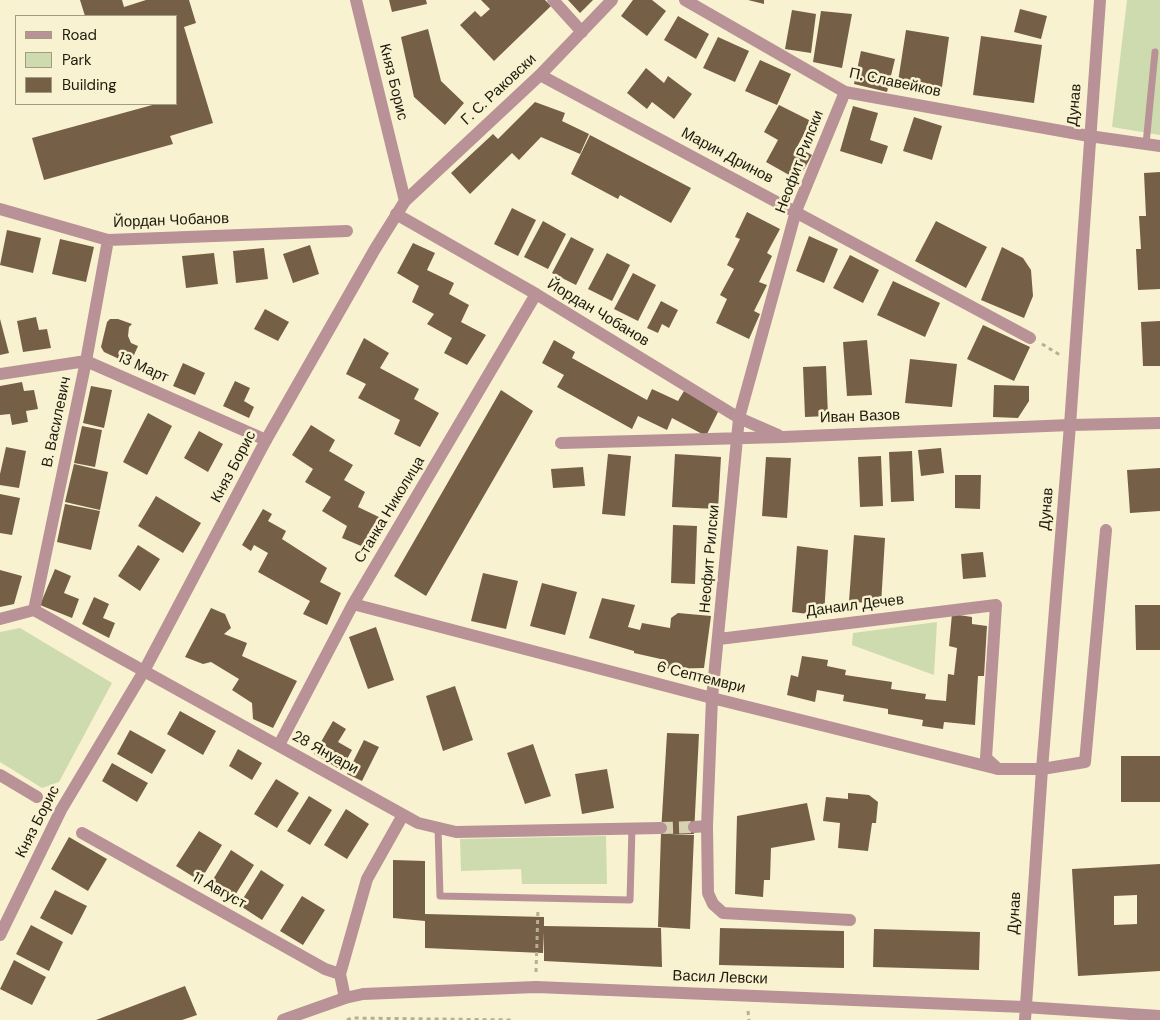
<!DOCTYPE html>
<meta charset="utf-8">
<style>
body{margin:0}
#map{position:relative;width:1160px;height:1020px;overflow:hidden;background:#f9f2d0;font-family:"DM Sans",sans-serif}
canvas{display:block}
.legend{position:absolute;left:15px;top:15px;width:162px;height:90px;box-sizing:border-box;background:#f9f2d0;border:1px solid #a19c82;margin:0;padding:6px 9px;list-style:none;font-size:15px;color:#1d1a0e}
.legend li{display:flex;align-items:center;gap:10px;height:25px}
.legend b{width:25px;border:1px solid #a19c82}
</style>
<div id="map">
<canvas width="1160" height="1020"></canvas>
<ul class="legend">
<li><b style="height:6px;background:#b89296"></b>Road</li>
<li><b style="height:14px;background:#cedbae"></b>Park</li>
<li><b style="height:14px;background:#755f47"></b>Building</li>
</ul>
</div>
<script>
const g = document.querySelector('canvas').getContext('2d');
g.lineJoin = 'round';
function fillPath(path, color) {
  g.fillStyle = color;
  g.fill(path, 'evenodd');
}
function shape(rows) {
  const path = new Path2D();
  for (const r of rows) {
    path.moveTo(r[0], r[1]);
    for (let i = 2; i < r.length; i += 2) path.lineTo(r[i], r[i + 1]);
  }
  return path;
}
function stroke(path, color, width, dash) {
  g.strokeStyle = color;
  g.lineWidth = width;
  g.lineCap = dash ? 'butt' : 'round';
  g.setLineDash(dash || []);
  g.stroke(path);
}
function write(font, color, halo, rows, align = 'center') {
  g.font = font + ' "DM Sans",sans-serif';
  g.lineWidth = 5;
  g.setLineDash([]);
  g.textBaseline = 'middle';
  g.strokeStyle = halo;
  g.fillStyle = color;
  for (const [text, x, y, turn = 0] of rows) {
    g.save();
    g.translate(x, y);
    g.rotate((+turn || 0) * Math.PI / 180);
    g.textAlign = isNaN(turn) ? turn : align;
    if (halo) g.strokeText(text, 0, 0);
    g.fillText(text, 0, 0);
    g.restore();
  }
}
fillPath(shape([
 [1127,0,1160,0,1160,135,1112,127],
 [937,622,934,675,852,645,853,633],
 [20,628,112,683,59,782,42,788,0,762,0,632],
 [606,836,607,884,522,884,521,869,461,871,460,839]
]), '#cedbae');
fillPath(shape([
 [80,0,122,0,124,7,146,0,189,0,196,23,184,27,213,123,170,136,173,144,44,180,32,138,156,104,176,104,176,16,85,16],
 [389,0,426,0,427,4,392,12],
 [481,0,545,0,551,6,494,61,460,25,475,11,481,17,490,9],
 [568,0,593,0,580,13],
 [633,0,652,0,666,11,647,36,621,16],
 [748,0,764,0,764,4],
 [1020,9,1047,16,1041,39,1014,32],
 [792,10,816,14,811,53,785,49],
 [821,11,852,14,842,68,813,62],
 [678,16,709,34,696,59,664,40],
 [428,29,441,81,464,103,445,125,414,97,401,37],
 [906,30,949,37,941,94,897,88],
 [981,36,1042,45,1034,103,973,95],
 [718,37,749,51,735,82,703,68],
 [861,51,895,59,887,92,854,84],
 [760,60,791,74,777,105,745,91],
 [646,68,664,83,668,76,692,94,674,119,652,102,647,109,627,93],
 [535,102,565,113,562,121,589,134,580,154,541,137,519,160,512,153,470,194,451,173,493,134,498,139],
 [779,105,811,121,797,147,812,155,798,180,766,162,778,140,764,132],
 [853,106,878,113,870,140,888,146,882,164,840,151],
 [914,117,942,126,932,160,903,151],
 [590,135,691,188,671,223,620,195,618,199,571,174],
 [1160,172,1160,289,1138,290,1136,249,1141,249,1139,216,1146,216,1144,173],
 [512,208,536,220,518,256,494,244],
 [747,212,780,229,767,253,772,256,759,282,767,285,754,311,760,314,749,339,716,323,727,299,720,295,734,269,727,265,740,239,735,237],
 [543,221,566,234,548,269,524,257],
 [936,221,987,247,966,288,915,261],
 [7,230,41,238,33,273,0,265],
 [809,236,838,249,824,283,796,271],
 [571,237,594,249,576,285,552,273],
 [60,239,94,247,86,282,52,274],
 [413,243,435,253,427,270,454,283,449,294,469,305,461,322,486,335,467,365,444,353,452,338,427,324,434,314,412,302,419,286,397,273],
 [310,245,319,274,293,283,283,254],
 [1002,247,1023,258,1031,270,1033,296,1024,318,981,300],
 [264,248,268,279,236,283,233,251],
 [214,253,218,284,186,288,182,256],
 [607,253,630,265,612,301,588,289],
 [850,255,879,270,863,303,833,288],
 [633,273,656,285,638,321,614,309],
 [893,281,940,303,925,337,877,315],
 [661,301,678,310,669,328,662,324,658,333,647,328],
 [265,309,289,322,278,341,254,329],
 [36,317,39,330,47,329,51,348,23,352,17,321],
 [0,319,9,353,0,355],
 [110,319,118,319,132,324,129,327,128,336,131,343,138,346,130,364,104,352,101,347,107,322],
 [1160,321,1160,366,1143,366,1141,322],
 [983,325,1030,347,1014,381,967,359],
 [364,338,389,353,380,368,419,389,414,399,439,413,420,447,394,434,400,420,358,398,366,384,346,374],
 [554,340,575,352,572,358,647,400,652,389,678,401,684,391,719,410,706,436,672,418,667,430,638,416,632,429,557,387,564,375,542,363],
 [867,340,872,395,847,396,843,342],
 [910,359,957,364,952,407,905,403],
 [183,363,205,373,195,395,173,386],
 [826,366,828,416,805,417,803,367],
 [235,381,250,388,244,401,254,407,249,418,223,406],
 [22,382,24,391,34,390,38,409,26,411,28,422,12,425,10,414,0,415,0,386],
 [994,385,1029,386,1029,401,1018,418,993,417],
 [91,386,112,390,104,428,83,423],
 [501,390,533,411,426,596,394,576],
 [148,413,172,426,147,475,123,462],
 [311,425,335,440,329,451,353,465,344,480,365,492,358,507,381,518,366,548,342,538,347,526,322,511,331,497,305,482,313,469,292,455],
 [82,426,102,430,95,467,74,463],
 [199,431,223,444,208,472,184,458],
 [6,447,26,451,19,488,0,485,0,474],
 [941,448,944,473,921,476,918,450],
 [912,451,914,501,891,502,889,452],
 [608,454,631,456,625,516,602,514],
 [675,454,721,457,718,509,672,507],
 [881,456,883,506,860,507,858,457],
 [766,457,791,458,787,518,762,516],
 [74,464,108,472,100,510,65,502],
 [583,467,585,486,553,488,551,469],
 [1160,468,1160,511,1130,513,1127,470],
 [955,475,981,475,980,509,955,508],
 [0,494,20,498,12,535,0,533],
 [156,496,201,523,183,553,138,526],
 [65,504,100,511,91,550,57,542],
 [263,509,272,514,268,521,286,531,282,539,327,568,320,582,341,593,327,625,303,614,310,601,258,572,268,553,254,545,251,551,242,545],
 [673,525,697,526,695,584,671,583],
 [854,535,885,538,881,605,849,601],
 [138,545,160,559,140,591,118,576],
 [797,546,828,550,824,616,792,612],
 [983,552,986,577,963,579,961,554],
 [55,569,71,576,64,593,79,599,72,618,40,605],
 [0,570,22,576,14,604,0,607],
 [483,573,518,581,506,629,471,621],
 [542,583,577,592,565,635,530,626],
 [94,597,109,604,103,618,115,623,109,638,82,624],
 [602,598,635,605,628,627,640,630,642,623,670,628,671,618,678,613,711,616,704,668,665,669,665,660,634,653,634,651,589,638],
 [1135,605,1160,605,1160,650,1136,650],
 [211,608,225,614,231,628,224,634,247,643,242,656,297,681,273,728,253,719,252,703,232,690,239,679,211,662,203,664,185,657],
 [952,614,972,617,972,624,987,626,984,676,978,676,975,725,944,722,943,729,922,726,923,720,888,714,888,709,843,701,844,695,817,690,815,702,787,695,791,675,798,677,802,656,828,660,827,666,846,670,845,675,892,682,891,689,926,694,925,699,946,701,948,674,954,675,957,648,949,646],
 [376,627,394,680,368,689,349,637],
 [455,686,473,740,443,751,426,696],
 [180,711,216,731,203,755,167,734],
 [333,721,346,729,338,742,352,750,341,770,314,754],
 [130,730,166,750,152,774,117,754],
 [667,733,699,734,694,834,670,834,694,835,690,929,658,927,661,833],
 [364,740,379,747,362,781,347,774],
 [533,744,551,796,525,804,507,753],
 [238,749,262,763,252,780,229,766],
 [1121,756,1160,756,1160,802,1121,802],
 [112,763,148,783,137,802,102,781],
 [607,769,614,808,582,814,575,774],
 [276,779,299,793,277,828,254,814],
 [848,793,869,795,878,802,876,823,872,823,868,851,838,848,840,823,823,821,826,797,848,799],
 [309,796,332,810,310,845,287,831],
 [807,803,815,840,771,848,770,880,764,880,763,897,735,894,737,816],
 [346,809,369,824,347,859,324,845],
 [199,831,222,845,200,881,176,866],
 [69,837,107,859,88,891,51,869],
 [231,850,254,865,232,900,209,886],
 [393,860,425,861,425,914,544,917,544,926,661,928,662,967,544,961,544,932,543,953,425,948,425,921,393,918],
 [1160,864,1160,971,1078,976,1072,869],
 [1137,895,1137,924,1114,925,1114,896],
 [261,870,284,885,262,920,239,905],
 [55,890,87,906,72,935,40,918],
 [302,896,325,910,303,945,280,931],
 [31,925,63,942,49,971,16,954],
 [720,928,844,931,844,968,719,965],
 [874,929,980,932,979,970,873,967],
 [14,960,46,977,32,1005,0,989],
 [185,986,197,1015,182,1020,96,1020]
]), '#755f47');
stroke(shape([
 [661,828,694,827]
]), '#d8d2b3', 12, [12, 6]);
stroke(shape([
 [1042,344,1060,355],
 [536,972,538,909],
 [748,1011,749,1020],
 [347,1020,352,1018,514,1020]
]), '#b5af94', 3, [4, 4]);
stroke(shape([
 [1146,144,1155,52],
 [438,828,440,896,630,900,632,828]
]), '#b89296', 7);
stroke(shape([
 [553,0,582,32],
 [685,0,845,92,1089,136,1160,146],
 [540,75,1030,338],
 [845,92,796,211,739,418,712,698,707,826,708,893,713,904,723,913,850,920],
 [405,201,540,75,612,0],
 [0,209,108,240,347,231],
 [396,214,536,294,739,418,778,435],
 [0,374,86,361,266,440],
 [561,443,783,437,1070,425,1160,423],
 [353,604,712,698,998,769,1042,769,1085,762,1106,530],
 [34,610,86,361,108,240],
 [0,619,34,610,418,823,456,832,661,828],
 [719,639,996,605,986,758,998,769],
 [279,745,353,604,536,294],
 [0,775,37,797],
 [694,827,707,826],
 [82,833,325,969,340,974],
 [345,998,340,974,367,879,403,815],
 [1024,1007,1160,1016]
]), '#b89296', 12);
stroke(shape([
 [0,935,61,810,144,671,266,440,375,249,405,201,356,0],
 [283,1020,345,998,363,994,536,987,1024,1007],
 [1025,1020,1042,769,1070,425,1100,0]
]), '#b89296', 12);
write('15px', '#1d1a0e', '#f9f2d0', [
 ["Княз Борис",393,82,76],
 ["П. Славейков",895,83,12],
 ["Г. С. Раковски",499,90,-43],
 ["Дунав",1075,105,-85],
 ["Марин Дринов",727,156,28],
 ["Неофит Рилски",800,162,-69],
 ["Йордан Чобанов",171,221,-2],
 ["Йордан Чобанов",598,313,31],
 ["13 Март",143,368,24],
 ["Иван Вазов",860,417,-2],
 ["В. Василевич",57,422,-78],
 ["Княз Борис",234,467,-62],
 ["Дунав",1047,509,-85],
 ["Станка Николица",390,510,-59],
 ["Неофит Рилски",710,559,-85],
 ["Данаил Дечев",855,606,-7],
 ["6 Септември",701,678,14],
 ["28 Януари",325,753,29],
 ["Княз Борис",38,822,-63],
 ["11 Август",219,891,29],
 ["Дунав",1015,913,-86],
 ["Васил Левски",720,978,2]
]);
</script>
